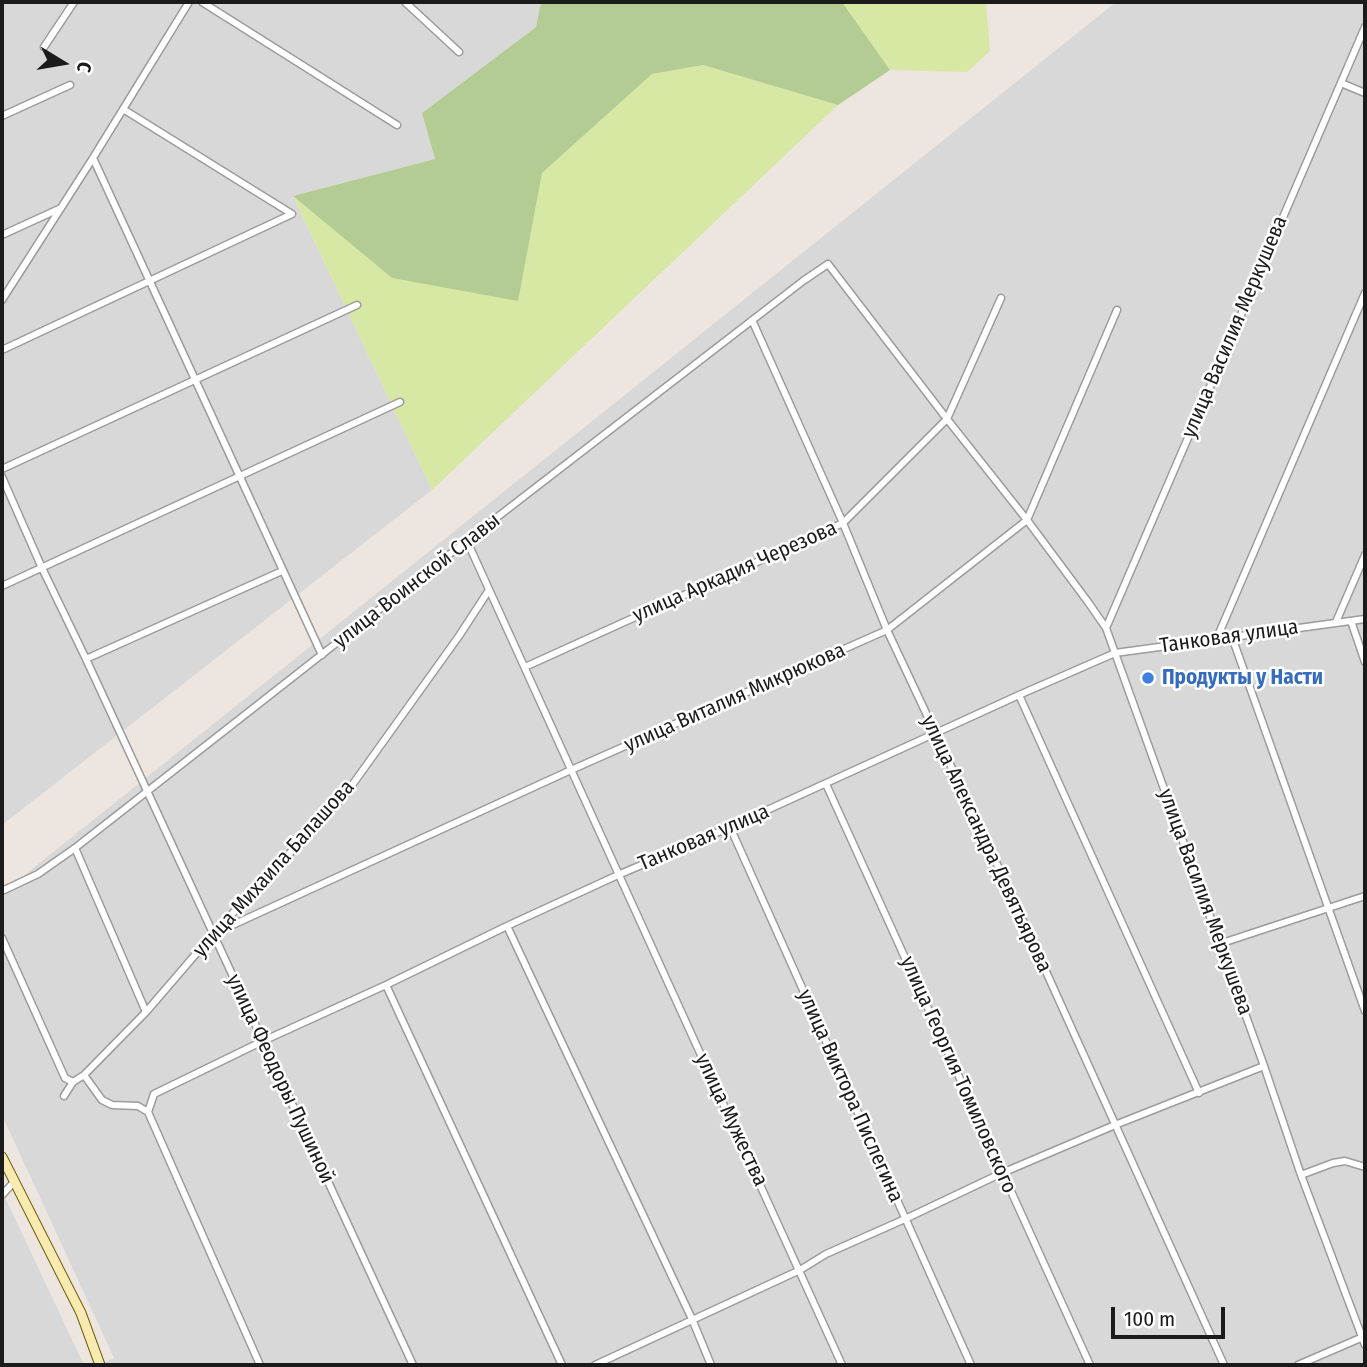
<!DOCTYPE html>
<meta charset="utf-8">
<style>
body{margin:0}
#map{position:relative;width:1367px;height:1367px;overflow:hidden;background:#ede5e0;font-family:"Fira Sans Condensed",sans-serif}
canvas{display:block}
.frame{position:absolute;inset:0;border:4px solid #1b1b1b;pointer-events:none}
.north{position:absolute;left:28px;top:28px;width:70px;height:70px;-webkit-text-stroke:5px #fff;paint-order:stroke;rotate:101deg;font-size:19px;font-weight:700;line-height:28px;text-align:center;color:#1b1b1b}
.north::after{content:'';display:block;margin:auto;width:24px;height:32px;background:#1b1b1b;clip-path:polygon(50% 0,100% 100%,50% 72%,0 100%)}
.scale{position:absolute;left:1111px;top:1307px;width:114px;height:32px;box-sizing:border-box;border:4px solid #1b1b1b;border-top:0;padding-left:9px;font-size:21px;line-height:24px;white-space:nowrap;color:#1b1b1b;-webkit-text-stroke:5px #fff;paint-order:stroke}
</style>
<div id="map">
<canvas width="1367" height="1367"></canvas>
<div class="frame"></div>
<div class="north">С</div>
<div class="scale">100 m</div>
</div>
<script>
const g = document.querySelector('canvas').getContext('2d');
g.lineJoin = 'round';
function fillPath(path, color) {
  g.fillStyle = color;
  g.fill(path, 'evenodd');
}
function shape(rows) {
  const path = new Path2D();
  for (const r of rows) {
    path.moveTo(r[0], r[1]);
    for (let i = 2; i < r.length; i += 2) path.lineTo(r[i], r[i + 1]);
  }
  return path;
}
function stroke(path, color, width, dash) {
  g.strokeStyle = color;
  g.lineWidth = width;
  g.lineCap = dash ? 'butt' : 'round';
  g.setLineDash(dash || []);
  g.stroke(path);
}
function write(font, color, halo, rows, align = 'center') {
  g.font = font + ' "Fira Sans Condensed",sans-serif';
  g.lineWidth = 5;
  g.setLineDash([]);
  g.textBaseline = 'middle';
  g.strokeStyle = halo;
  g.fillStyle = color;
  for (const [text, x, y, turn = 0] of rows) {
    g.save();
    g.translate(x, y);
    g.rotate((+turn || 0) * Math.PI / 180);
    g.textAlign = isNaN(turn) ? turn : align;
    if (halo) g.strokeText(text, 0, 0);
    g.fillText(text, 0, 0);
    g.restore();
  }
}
fillPath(shape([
 [2,2,541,2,536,27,422,113,435,159,293,196,432,490,2,825],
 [1116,2,1365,2,1365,1365,99,1365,114,1358,2,1115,2,893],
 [2,1191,84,1365,2,1365]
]), '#d9d8d8');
fillPath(shape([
 [842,2,986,2,990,51,967,72,890,70],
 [703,65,838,105,432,490,293,196,392,278,542,173,652,74]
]), '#d7e8a4');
fillPath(shape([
 [541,2,842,2,890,70,838,105,703,65,652,74,542,173,518,301,392,278,293,196,435,159,422,113,536,27]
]), '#b3cc94');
const street = shape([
 [202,2,397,125],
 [405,2,459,52],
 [1365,27,1106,628,1264,1066,1301,1175,1365,1345],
 [44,47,74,2],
 [1341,83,1365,93],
 [123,109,292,214],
 [2,116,70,85],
 [93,158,322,655],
 [2,235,61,208],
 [2,300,93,158,189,2],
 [752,320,843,523,887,630,1010,892,1224,1365],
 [2,350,292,214],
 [2,469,357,305],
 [2,477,42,568,86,659,413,1365],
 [467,541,842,1365],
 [2,586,400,402],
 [1351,621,1365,662],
 [1336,622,1365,555],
 [1232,637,1365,1011],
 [1217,638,1365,293],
 [86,659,282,571],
 [525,667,843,523,947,419,1001,298],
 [1019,695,1199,1093],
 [826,784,1090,1365],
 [730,827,971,1365],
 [75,848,146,1012],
 [2,891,38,874,75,848,478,532,803,281,828,264,947,419,1027,520,1088,602,1106,628],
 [507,926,692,1319,711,1365],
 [213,934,571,770,887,630,1027,520,1117,310],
 [2,938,65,1078,73,1082],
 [1219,944,1365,896],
 [386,985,562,1365],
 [84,1075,102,1100,112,1105,138,1106,148,1112,154,1094,263,1041,386,985,507,926,618,875,730,827,1019,695,1115,653,1365,619],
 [64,1096,73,1082,84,1075,146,1012,213,934,345,795,459,636,489,590],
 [148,1112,260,1365],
 [1301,1175,1333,1163,1345,1161,1365,1167],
 [2,1195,14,1182],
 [595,1365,800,1270,826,1254,905,1219,1002,1173,1115,1125,1264,1066],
 [1298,1365,1363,1337]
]);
const secondary = shape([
 [2,1157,81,1313,100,1365]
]);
stroke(street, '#9c9c9c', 9);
stroke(secondary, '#6f5f05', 11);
stroke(street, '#fff', 6);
stroke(secondary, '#f9eab2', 9);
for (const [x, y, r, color] of [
 [1148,678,7,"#3f7fe0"]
]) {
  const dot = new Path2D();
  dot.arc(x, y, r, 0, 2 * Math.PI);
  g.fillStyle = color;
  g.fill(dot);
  stroke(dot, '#fff', 2.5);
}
write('21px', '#1b1b1b', '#fff', [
 ["улица Василия Меркушева",1235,327,-67],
 ["улица Аркадия Черезова",735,572,-24],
 ["улица Воинской Славы",417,581,-38],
 ["Танковая улица",1229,637,-8],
 ["улица Виталия Микрюкова",735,698,-24],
 ["Танковая улица",704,838,-23],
 ["улица Александра Девятьярова",986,844,65],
 ["улица Михаила Балашова",274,869,-48],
 ["улица Василия Меркушева",1205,902,70],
 ["улица Георгия Томиловского",958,1075,66],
 ["улица Феодоры Пушиной",280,1079,65],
 ["улица Виктора Пислегина",850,1096,66],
 ["улица Мужества",731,1120,65]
]);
write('bold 21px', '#366cbe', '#fff', [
 ["Продукты у Насти",1162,678]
], 'left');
</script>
